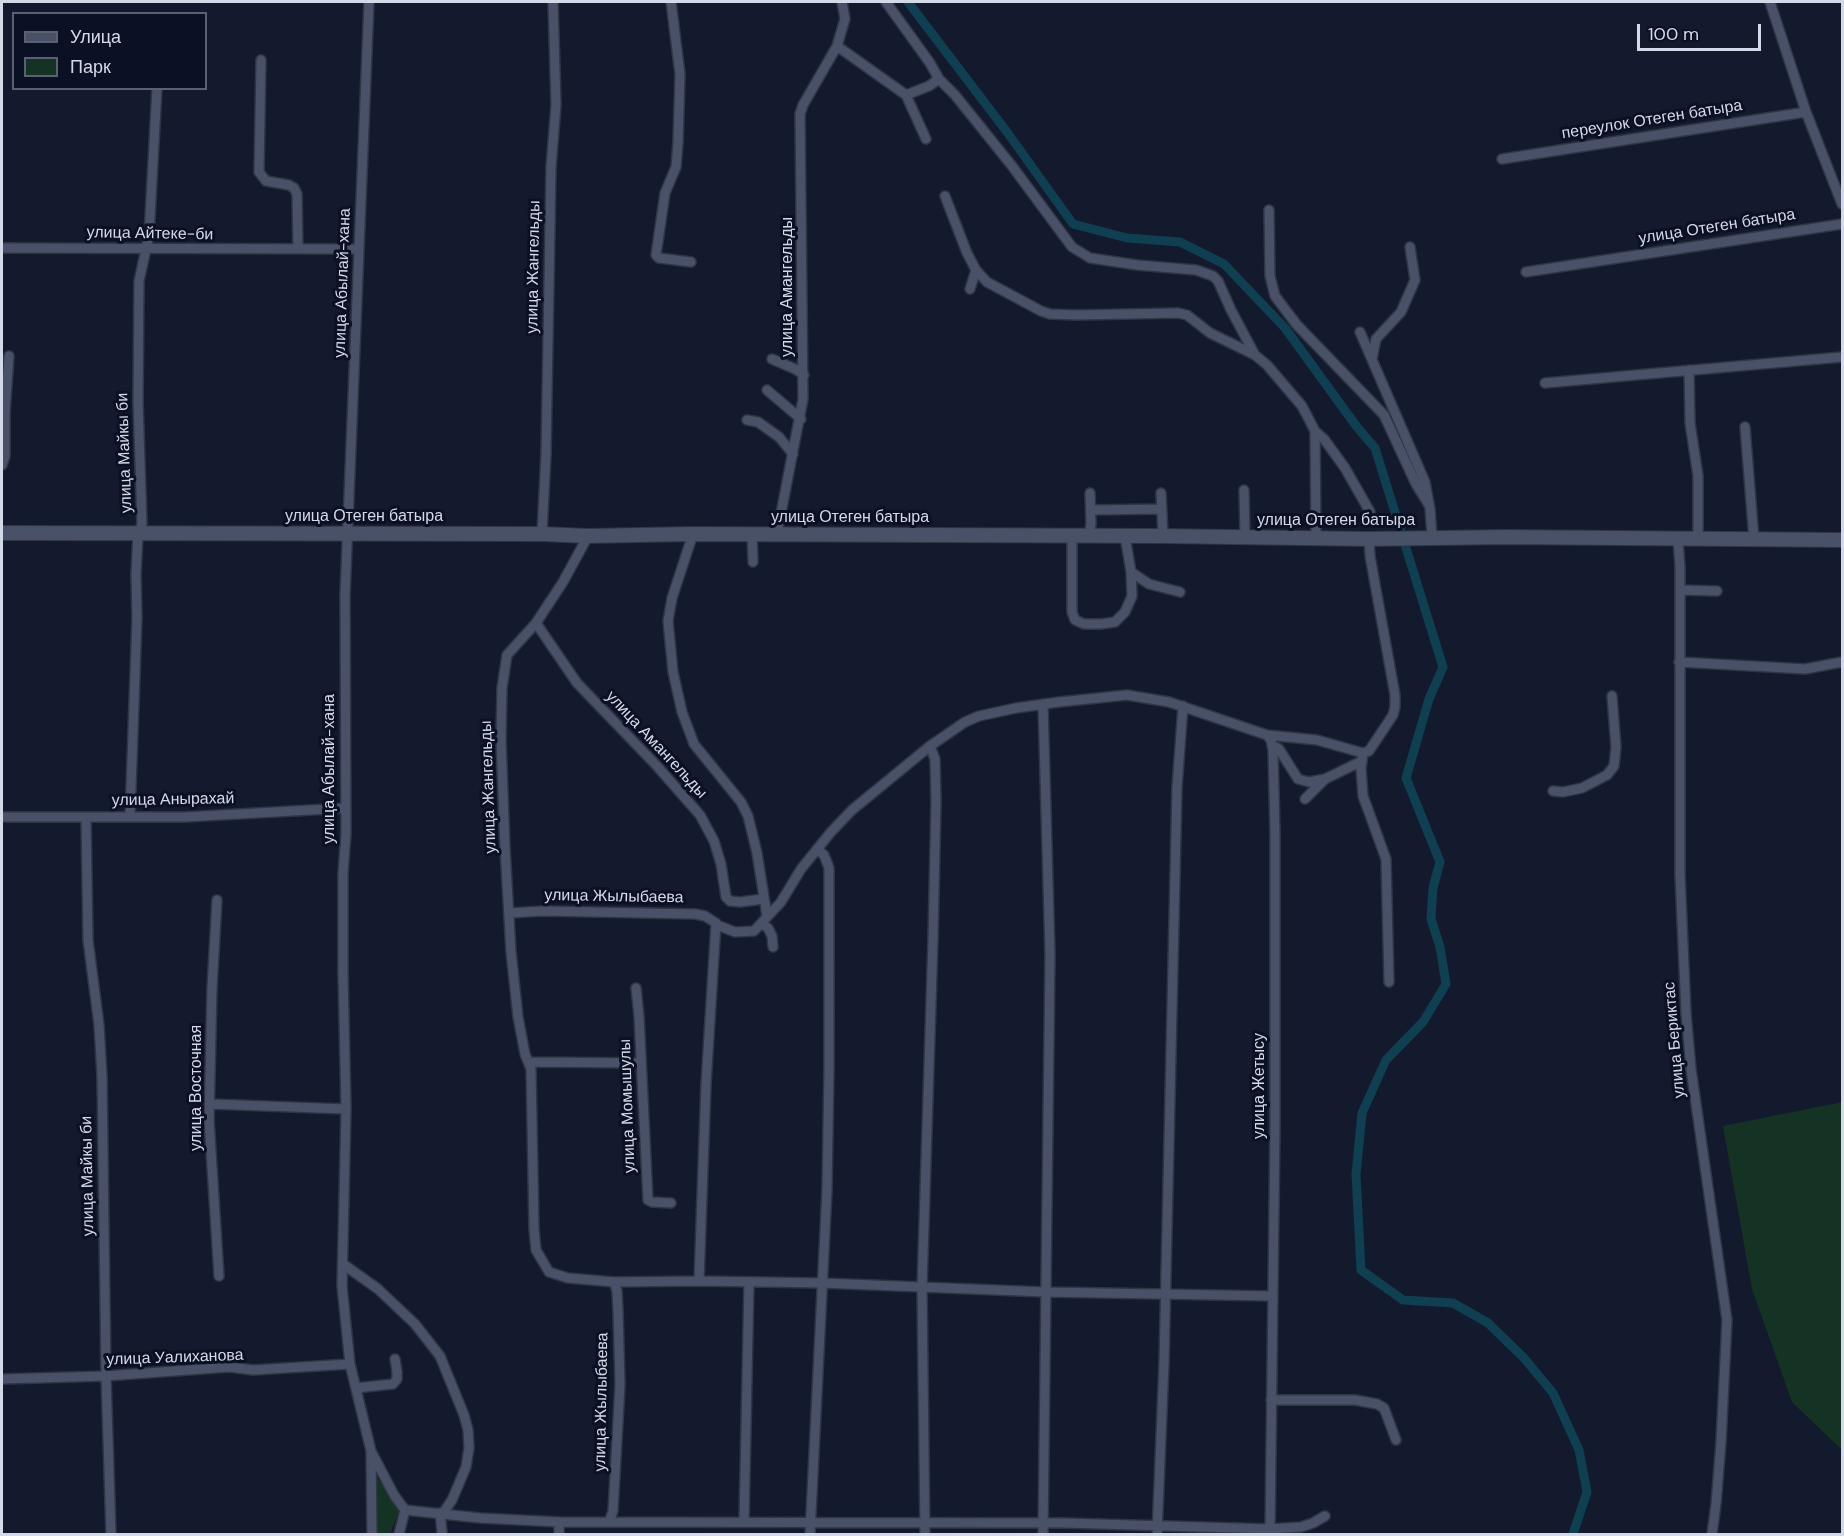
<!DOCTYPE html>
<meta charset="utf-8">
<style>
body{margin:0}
#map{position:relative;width:1844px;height:1536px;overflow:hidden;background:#131a2e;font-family:"DM Sans",sans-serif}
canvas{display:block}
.frame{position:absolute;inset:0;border:3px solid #d4d9e7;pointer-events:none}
.legend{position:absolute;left:12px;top:12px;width:195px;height:78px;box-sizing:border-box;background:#0b1124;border:2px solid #5b6172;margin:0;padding:8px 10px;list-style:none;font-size:18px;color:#d4d9e7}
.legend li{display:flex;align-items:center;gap:12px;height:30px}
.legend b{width:30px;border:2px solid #5b6172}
.scale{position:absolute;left:1637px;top:24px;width:124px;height:27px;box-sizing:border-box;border:3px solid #d4d9e7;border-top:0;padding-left:8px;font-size:18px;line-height:21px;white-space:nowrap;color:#d4d9e7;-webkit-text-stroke:4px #0b1124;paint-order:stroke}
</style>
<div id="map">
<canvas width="1844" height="1536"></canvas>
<div class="frame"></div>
<ul class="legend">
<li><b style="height:8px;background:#485168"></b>Улица</li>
<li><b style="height:16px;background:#153325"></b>Парк</li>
</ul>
<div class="scale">100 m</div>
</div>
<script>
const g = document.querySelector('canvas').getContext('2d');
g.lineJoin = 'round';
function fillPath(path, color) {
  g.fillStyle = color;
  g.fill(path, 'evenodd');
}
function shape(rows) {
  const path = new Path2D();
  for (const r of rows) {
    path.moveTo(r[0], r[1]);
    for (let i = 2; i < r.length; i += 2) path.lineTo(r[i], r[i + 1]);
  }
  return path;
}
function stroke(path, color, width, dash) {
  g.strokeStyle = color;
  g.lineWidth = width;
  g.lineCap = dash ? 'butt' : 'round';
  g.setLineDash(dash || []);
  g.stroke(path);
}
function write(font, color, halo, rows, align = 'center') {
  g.font = font + ' "DM Sans",sans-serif';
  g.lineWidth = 6;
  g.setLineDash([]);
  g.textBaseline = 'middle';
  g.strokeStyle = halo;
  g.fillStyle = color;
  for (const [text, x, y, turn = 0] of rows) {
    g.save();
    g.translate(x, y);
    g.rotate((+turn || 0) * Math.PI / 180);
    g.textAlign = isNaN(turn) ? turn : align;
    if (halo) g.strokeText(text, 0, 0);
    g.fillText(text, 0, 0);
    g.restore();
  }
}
fillPath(shape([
 [1842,1102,1842,1450,1792,1402,1752,1289,1723,1126],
 [375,1474,399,1511,390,1534,376,1534]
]), '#153325');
stroke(shape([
 [908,2,1007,132,1073,224,1127,238,1180,242,1224,264,1285,328,1357,427,1375,448,1443,667,1429,699,1406,778,1440,862,1433,888,1431,919,1440,947,1446,984,1423,1022,1386,1060,1362,1113,1356,1174,1361,1270,1403,1300,1453,1303,1488,1323,1524,1358,1553,1393,1579,1450,1587,1492,1573,1534]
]), '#0f3f50', 9);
const minor = shape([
 [369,2,345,595,346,833,343,873,343,973,346,1109,342,1286,350,1364,371,1451,372,1534],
 [671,2,680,74,678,143,676,167,665,193,656,255,659,258,691,262],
 [886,2,930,63,939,79,955,95,1012,166,1072,247,1090,258,1137,265,1196,270,1213,276,1218,281,1231,310,1255,355],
 [1770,2,1806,112,1842,204],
 [837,46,906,95,926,139],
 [261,60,259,172,266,181,289,185,294,188,297,194,298,249],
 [906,95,929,86,939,79],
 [1502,159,1806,112],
 [945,196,967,253,976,270,987,282,1041,311,1050,314,1076,315,1178,313,1187,315,1210,333,1255,355,1267,365,1302,406,1315,431,1316,538],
 [1269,210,1270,276,1275,296,1297,325,1384,415,1416,484,1429,505],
 [2,248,359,249],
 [1526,272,1842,224],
 [970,289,976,270],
 [1360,332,1425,482,1430,509,1432,537],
 [772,359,795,369,804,375],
 [1372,359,1376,339,1401,312,1415,280,1410,247],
 [1689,370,1690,423,1698,476,1698,539],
 [1545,383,1842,357],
 [767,390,801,419],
 [747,420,758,422,779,437,793,454],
 [1745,427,1754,539],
 [1315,431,1324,439,1345,468,1370,512],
 [2,465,5,456,5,412,9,356],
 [1244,490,1245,537],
 [1161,493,1163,536],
 [1091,510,1161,509],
 [542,534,546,454,551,167,556,105,553,2],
 [693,534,672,598,668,621,673,672,682,712,694,744,741,802,748,816,757,853,767,916],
 [752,534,753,562],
 [777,534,803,399,800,114,803,105,837,46,845,19,842,2],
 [588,536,563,582,536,623,507,655,502,688,501,739,505,848,511,952,518,1017,525,1054,531,1069,534,1229,536,1250,549,1272,568,1278,614,1282,699,1281,822,1283,1045,1292,1272,1296],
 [1072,536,1072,612,1075,620,1084,624,1101,624,1115,622,1125,612,1132,596,1131,572,1125,536],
 [1089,536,1091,524,1090,493],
 [1678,539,1680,567,1680,875,1686,1013,1691,1069,1727,1320,1721,1442,1716,1504,1712,1534],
 [1131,572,1149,584,1180,592],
 [1680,590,1717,591],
 [536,623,577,683,656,765,700,815,714,841,721,864,726,897,730,901,740,902,763,899],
 [1679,662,1805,669,1842,662],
 [1267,735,1317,740,1363,753,1369,751,1393,715,1395,707,1395,695,1370,556,1369,539],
 [1272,745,1279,749,1298,779,1309,782,1325,779],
 [1363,753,1361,769,1363,796,1386,859,1389,982],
 [1553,791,1563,792,1582,788,1607,775,1614,766,1616,747,1612,696],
 [1305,799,1325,779,1362,761],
 [2,817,185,817,346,808],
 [86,817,88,940,99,1025,102,1076,106,1376,111,1534],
 [130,817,137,618,136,574,138,534,142,524,138,402,139,281,149,236,157,88],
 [217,900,212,988,209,1120,219,1276],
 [510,913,543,911,695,914,705,916,716,923,706,1084,699,1281],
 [762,924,768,928,772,936,773,947],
 [717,925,735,932,754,931,781,902,801,869,831,832,852,810,930,746,965,722,979,716,1016,708,1059,702,1127,695,1169,702,1267,735,1271,740,1273,750,1275,834,1275,1125,1270,1534],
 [636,988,639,1016,648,1200,652,1202,671,1203],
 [529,1062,641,1063],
 [210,1104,346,1109],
 [343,1264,378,1289,415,1324,440,1356,464,1415,468,1430,469,1448,466,1467,452,1500,443,1513],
 [2,1379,106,1376,229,1367,253,1370,350,1364],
 [356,1388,393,1384,397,1379,397,1372,395,1359],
 [1271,1400,1355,1400,1377,1404,1384,1408,1396,1440],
 [372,1453,394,1495,405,1510,399,1534],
 [405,1510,480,1518,559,1522,1063,1523,1270,1529,1301,1527,1313,1523,1325,1516],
 [440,1513,442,1532],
 [609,1522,613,1511,620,1385,618,1311,617,1291,614,1282],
 [744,1522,749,1282],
 [559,1534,559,1522],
 [810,1534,827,1190,829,1070,829,868,824,855,817,849],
 [925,1534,922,1288,933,939,936,801,935,759,930,746],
 [1043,1534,1050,954,1043,704],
 [1157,1534,1164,1363,1177,787,1183,706]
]);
const secondary = shape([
 [2,533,542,534,588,536,693,534,1163,536,1369,539,1506,537,1842,540]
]);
stroke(minor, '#303443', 12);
stroke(secondary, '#303443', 16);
stroke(minor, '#485168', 9);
stroke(secondary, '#485168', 14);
write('16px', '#d4d9e7', '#0b1124', [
 ["переулок Отеген батыра",1652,120,-9],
 ["улица Отеген батыра",1717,227,-9],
 ["улица Айтеке-би",150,234,1],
 ["улица Жангельды",534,267,-89],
 ["улица Абылай-хана",343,283,-88],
 ["улица Амангельды",788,287,-90],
 ["улица Майкы би",125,453,-92],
 ["улица Отеген батыра",364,517],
 ["улица Отеген батыра",850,518],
 ["улица Отеген батыра",1336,521],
 ["улица Амангельды",656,745,47],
 ["улица Абылай-хана",330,769,-90],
 ["улица Жангельды",489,787,-92],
 ["улица Анырахай",173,800,-1],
 ["улица Жылыбаева",614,897,1],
 ["улица Бериктас",1675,1040,-95],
 ["улица Жетысу",1260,1086,-90],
 ["улица Восточная",197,1088,-90],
 ["улица Момышулы",628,1106,-92],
 ["улица Майкы би",88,1176,-91],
 ["улица Уалиханова",175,1358,-2],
 ["улица Жылыбаева",602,1402,-89]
]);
</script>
